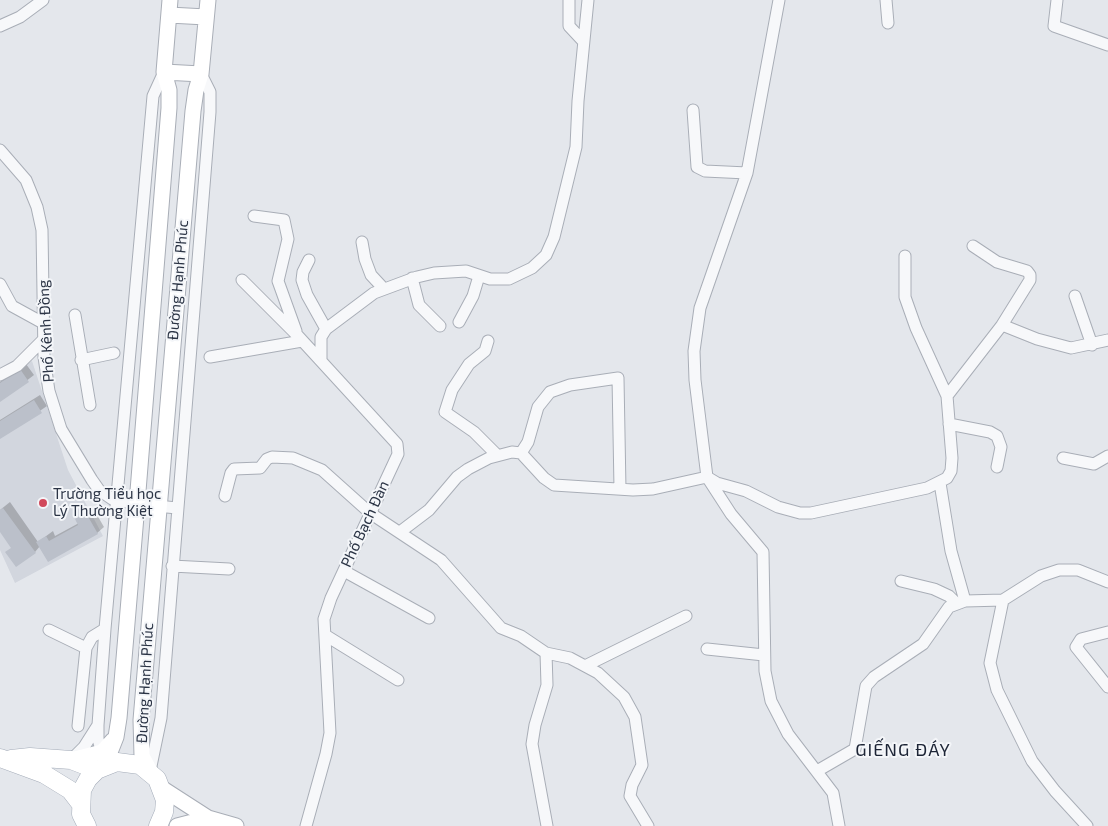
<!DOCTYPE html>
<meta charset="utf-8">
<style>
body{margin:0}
canvas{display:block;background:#e4e7ec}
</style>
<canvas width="1108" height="826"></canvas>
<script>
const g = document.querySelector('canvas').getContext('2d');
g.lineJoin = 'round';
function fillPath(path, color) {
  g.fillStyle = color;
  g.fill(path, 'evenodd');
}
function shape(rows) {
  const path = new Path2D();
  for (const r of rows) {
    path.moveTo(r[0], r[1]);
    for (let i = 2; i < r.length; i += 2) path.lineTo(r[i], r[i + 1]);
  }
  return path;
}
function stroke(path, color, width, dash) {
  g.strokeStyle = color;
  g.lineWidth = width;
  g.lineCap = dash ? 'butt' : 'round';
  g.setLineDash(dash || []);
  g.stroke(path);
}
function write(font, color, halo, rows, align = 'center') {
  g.font = font + ' "Exo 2",sans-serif';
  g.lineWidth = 4;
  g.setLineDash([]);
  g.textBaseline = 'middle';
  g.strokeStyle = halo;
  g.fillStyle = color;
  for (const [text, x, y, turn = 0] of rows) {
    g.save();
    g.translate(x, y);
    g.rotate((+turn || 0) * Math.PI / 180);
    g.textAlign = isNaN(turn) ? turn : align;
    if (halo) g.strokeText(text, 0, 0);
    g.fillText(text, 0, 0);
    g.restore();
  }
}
fillPath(shape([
 [32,361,68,470,103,536,15,583,0,550,0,379]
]), '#d2d6de');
fillPath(shape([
 [26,364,34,375,0,401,0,382],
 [40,395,47,406,0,438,0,420],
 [10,502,38,542,53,531,55,536,79,523,77,520,93,508,104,527,97,533,48,560,40,546,35,552,12,547,0,530,0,510]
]), '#0003');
fillPath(shape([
 [20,369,29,382,0,402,0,383],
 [34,400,42,413,0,439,0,421],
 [3,508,36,553,16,567,5,552,11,548,0,532,0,510],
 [86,513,98,534,48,562,36,542,46,536,49,541,78,525,75,519]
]), '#bbc0ca');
const minor = shape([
 [569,0,569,26,583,41],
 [779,0,747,173,700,308,694,351,695,380,707,477,731,514,763,552,765,671,771,701,788,734,833,793,839,826],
 [886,0,888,23],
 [1057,0,1054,26,1108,45],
 [0,26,20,17,43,0],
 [693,110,697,167,705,171,747,173],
 [0,150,26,180,37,207,42,230,44,357,49,391,61,429,92,480,99,490,112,499,137,504,177,508],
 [254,216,284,220,288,239,278,281,296,331],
 [362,242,365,259,371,275,384,289],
 [973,246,997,262,1027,271,1030,275,1030,280,1002,325],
 [905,256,905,297,916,328,947,396],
 [309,260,303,272,302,280,307,295,326,329],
 [412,278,419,305,440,326],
 [242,280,298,336,397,444,398,454,331,598,324,619,330,733,326,754,306,826],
 [0,284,12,306,43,323],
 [1075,296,1092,345],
 [75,315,90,405],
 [459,322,473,296,479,276],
 [488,341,485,351,469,364,452,390,445,412,474,432,497,455],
 [210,357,302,341],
 [81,360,114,353],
 [321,361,321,337,326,329,374,293,417,277,434,273,466,271,490,279,509,279,532,268,546,255,554,237,576,147,578,101,588,0],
 [0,375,17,366,43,340],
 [949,424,990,432,997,436,1001,447,997,467],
 [521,453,528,442,538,407,550,392,570,385,618,378,620,489],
 [1063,458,1094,464,1108,456],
 [940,483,951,551,965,601],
 [225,496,231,473,234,469,260,468,267,459,272,457,293,458,322,470,370,513,441,560,501,628,521,636,546,653,570,658,598,673,624,697,635,717,642,765,632,785,630,796,648,826],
 [400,532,429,510,457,477,468,469,489,458,512,452,521,453,544,478,554,485,633,490,653,489,707,477,717,483,746,491,778,507,800,513,811,513,927,488,947,478,951,471,952,458,947,396,1002,325,1037,339,1071,348,1108,340],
 [172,566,229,569],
 [344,571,429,618],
 [901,581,934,589,949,596,956,603],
 [49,630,86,648],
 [1108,632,1081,639,1076,647,1108,687],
 [325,635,398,680],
 [707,649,764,655],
 [546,653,547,685,535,725,532,744,547,826],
 [587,665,686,616],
 [78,726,86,648,92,637,105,629],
 [103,757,98,739,98,725,105,629,153,96,164,72],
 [72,759,84,747,98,725],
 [150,771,161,718,210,112,210,92,201,74],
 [817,771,855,749,866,686,874,677,923,644,949,607,965,601,1003,600],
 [1087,826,1055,791,1032,761,997,690,990,663,1003,600,1041,576,1059,570,1078,570,1108,582]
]);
const secondary = shape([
 [169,15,206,17],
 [164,72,201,74],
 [71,760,102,752,113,740],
 [105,765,116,737,119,718,135,528,169,108,169,90,164,72,170,0],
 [150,771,142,756,141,720,193,111,196,90,201,74,208,0],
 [163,789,208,818,236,826],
 [177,826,208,818]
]);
const primary = shape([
 [0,758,44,774,70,790,80,803],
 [11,759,30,757,71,760,97,770],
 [87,826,81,814,82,790,88,779,97,770,117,762,140,765,157,779,165,800,164,812,158,826]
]);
stroke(minor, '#a9aeb7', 13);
stroke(secondary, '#a9aeb7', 17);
stroke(primary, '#a3abb8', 19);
stroke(minor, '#f7f8fa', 11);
stroke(secondary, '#fff', 15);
stroke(primary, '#fff', 18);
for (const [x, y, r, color] of [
 [43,503,5,"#d1495b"]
]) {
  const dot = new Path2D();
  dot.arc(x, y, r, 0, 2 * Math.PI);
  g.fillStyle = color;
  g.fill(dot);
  stroke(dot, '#f4f6f9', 2);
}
write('15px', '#2b3445', '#f4f6f9', [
 ["Đường Hạnh Phúc",178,280,-85],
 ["Phố Kênh Đồng",46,331,-93],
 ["Phố Bạch Đàn",365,524,-65],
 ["Đường Hạnh Phúc",145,683,-87]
]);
write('15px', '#2b3445', '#f4f6f9', [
 ["Trường Tiểu học",53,494],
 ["Lý Thường Kiệt",53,511]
], 'left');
g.letterSpacing = '1px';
write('18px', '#1d2536', '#f4f6f9', [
 ["GIẾNG ĐÁY",903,750]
]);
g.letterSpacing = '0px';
</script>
